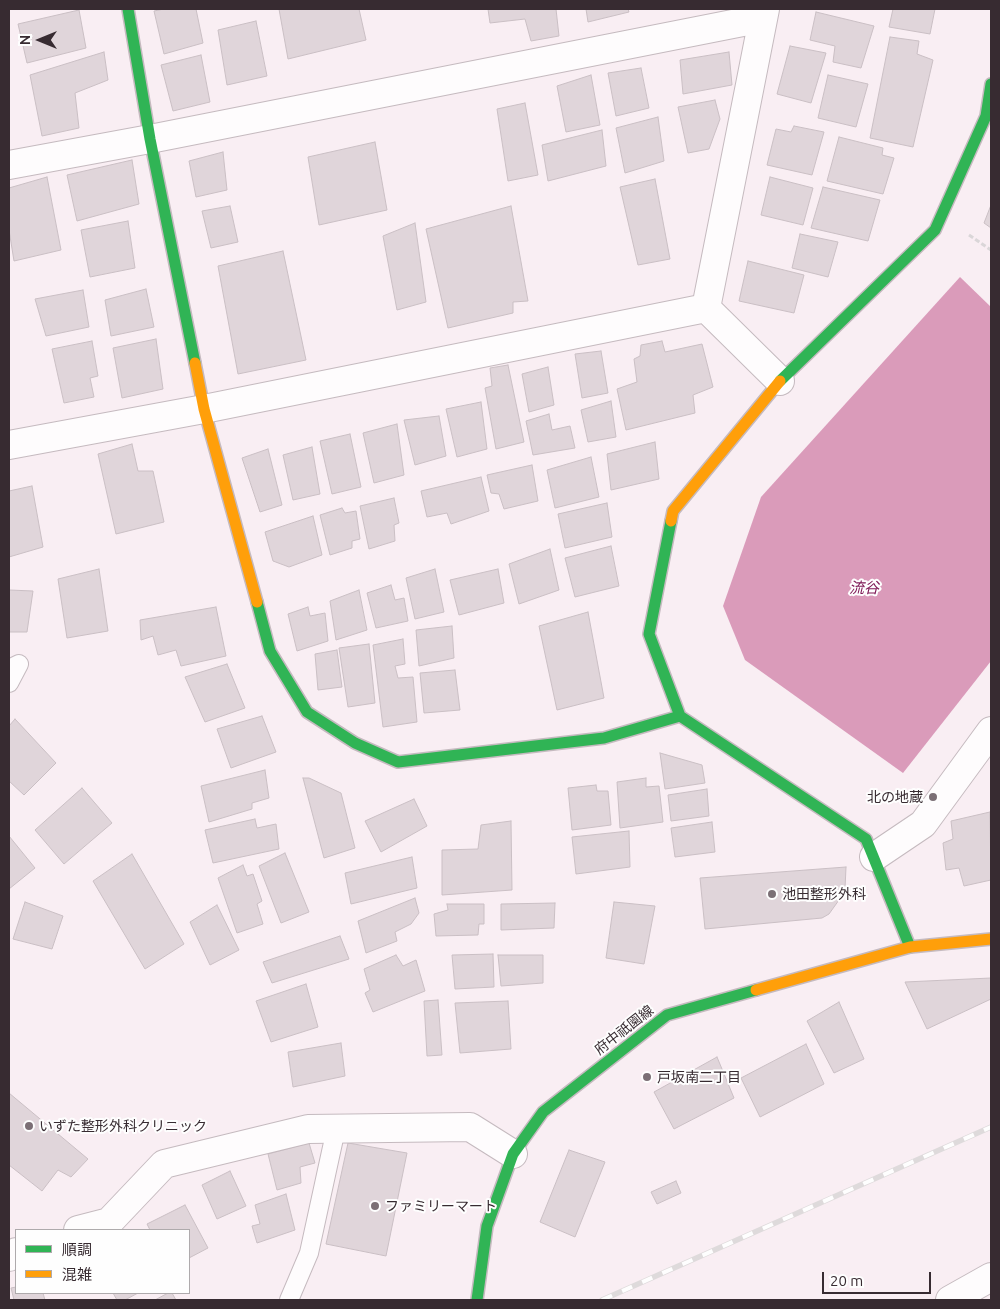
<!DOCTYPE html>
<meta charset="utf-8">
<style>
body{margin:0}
#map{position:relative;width:1000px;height:1309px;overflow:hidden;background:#f9eef3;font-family:Ubuntu,"Noto Sans JP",sans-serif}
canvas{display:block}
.frame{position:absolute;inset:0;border:10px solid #372b31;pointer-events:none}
.legend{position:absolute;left:15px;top:1229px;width:175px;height:65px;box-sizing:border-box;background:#fefefe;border:1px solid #aeaaac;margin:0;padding:6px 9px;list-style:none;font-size:15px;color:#372b31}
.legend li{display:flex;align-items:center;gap:10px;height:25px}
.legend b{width:25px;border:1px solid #aeaaac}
.north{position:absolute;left:15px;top:15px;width:50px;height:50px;-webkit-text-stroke:4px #fefefe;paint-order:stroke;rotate:270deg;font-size:14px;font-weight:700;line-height:20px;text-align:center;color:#372b31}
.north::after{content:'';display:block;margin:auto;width:18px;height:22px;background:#372b31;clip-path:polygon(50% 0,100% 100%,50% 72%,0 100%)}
.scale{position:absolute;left:822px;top:1272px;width:109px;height:22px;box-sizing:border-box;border:2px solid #372b31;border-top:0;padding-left:6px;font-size:15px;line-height:18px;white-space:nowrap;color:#372b31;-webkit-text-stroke:4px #fefefe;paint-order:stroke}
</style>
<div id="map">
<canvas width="1000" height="1309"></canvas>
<div class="frame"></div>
<ul class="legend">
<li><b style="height:6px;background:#30b455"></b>順調</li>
<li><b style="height:6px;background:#ff9f0a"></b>混雑</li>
</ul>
<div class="north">N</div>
<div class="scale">20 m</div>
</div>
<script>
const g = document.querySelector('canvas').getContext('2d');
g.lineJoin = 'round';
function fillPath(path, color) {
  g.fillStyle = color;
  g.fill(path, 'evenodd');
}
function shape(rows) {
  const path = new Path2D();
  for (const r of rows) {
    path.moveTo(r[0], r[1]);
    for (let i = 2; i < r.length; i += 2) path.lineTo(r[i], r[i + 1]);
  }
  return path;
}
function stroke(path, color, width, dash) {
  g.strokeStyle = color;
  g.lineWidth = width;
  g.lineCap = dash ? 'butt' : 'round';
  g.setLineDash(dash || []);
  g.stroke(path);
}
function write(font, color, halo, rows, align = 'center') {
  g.font = font + ' Ubuntu,"Noto Sans JP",sans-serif';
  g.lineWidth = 4;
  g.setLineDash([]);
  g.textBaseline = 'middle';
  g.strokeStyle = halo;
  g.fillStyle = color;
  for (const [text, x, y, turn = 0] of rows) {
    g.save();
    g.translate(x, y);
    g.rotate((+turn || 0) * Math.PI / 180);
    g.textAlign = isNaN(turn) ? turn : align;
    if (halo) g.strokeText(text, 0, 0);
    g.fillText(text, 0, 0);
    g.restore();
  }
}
fillPath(shape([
 [960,277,991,307,991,661,903,773,745,660,723,606,761,497]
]), '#da9bba');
const building = shape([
 [164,9,196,9,203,43,164,54,154,11,164,9],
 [279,9,359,9,366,40,288,59,279,9],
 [488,9,556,9,559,36,531,41,525,19,490,23,488,9],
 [586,9,628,9,629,12,588,22,586,9],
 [893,9,935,9,930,34,889,27,893,9],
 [79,10,86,48,27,63,18,24,79,10],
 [816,12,874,26,861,68,833,62,835,46,810,40,816,12],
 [256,21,267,76,227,85,218,30,256,21],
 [890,37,919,41,917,54,933,60,913,147,870,138,890,37],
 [790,46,826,53,811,103,777,94,790,46],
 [104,52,108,80,75,93,79,128,42,136,30,75,104,52],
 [729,52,732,85,683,94,680,60,729,52],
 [201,55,210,102,173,111,161,65,201,55],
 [641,68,649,108,616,116,608,73,641,68],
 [591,75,600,125,566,132,557,86,591,75],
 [828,75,868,84,856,127,818,118,828,75],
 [715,100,720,119,709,149,688,153,678,107,715,100],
 [525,103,538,175,508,181,497,109,525,103],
 [658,117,664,161,625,173,616,128,658,117],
 [794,126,824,132,812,175,767,165,776,129,791,132,794,126],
 [602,130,606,166,548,181,542,145,602,130],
 [839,137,883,148,882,155,894,158,883,194,827,181,839,137],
 [375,142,387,210,319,225,308,157,375,142],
 [223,152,227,190,196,197,189,161,223,152],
 [132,160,139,204,77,221,67,175,132,160],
 [47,177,61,250,14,261,9,230,9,188,47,177],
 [770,177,813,188,803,225,761,215,770,177],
 [655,179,670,259,638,265,620,187,655,179],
 [823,187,880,200,868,241,811,228,823,187],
 [991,205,991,228,984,223,991,205],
 [230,206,238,242,211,248,202,211,230,206],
 [511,206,528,301,513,302,513,313,448,328,426,229,511,206],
 [128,221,135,268,90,277,81,230,128,221],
 [415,223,426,302,397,310,383,236,415,223],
 [800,234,838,242,828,277,792,268,800,234],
 [283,251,306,360,238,374,218,266,283,251],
 [748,261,804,275,794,313,739,301,748,261],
 [146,289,154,327,111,336,105,300,146,289],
 [83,290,89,327,46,336,35,299,83,290],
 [156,339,163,389,122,398,113,348,156,339],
 [92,341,98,376,90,378,94,397,64,403,52,349,92,341],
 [662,341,665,352,702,344,713,387,693,395,695,413,626,430,617,389,637,382,634,359,640,356,641,345,662,341],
 [601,351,608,393,582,398,575,354,601,351],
 [508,365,524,442,496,449,485,388,492,386,490,368,508,365],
 [548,367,554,405,529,412,522,374,548,367],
 [611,401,616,437,588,442,581,410,611,401],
 [481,402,487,449,457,457,446,409,481,402],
 [549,414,552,430,570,426,575,448,533,455,526,421,549,414],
 [439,416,446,456,415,465,404,420,439,416],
 [397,424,404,475,374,483,363,433,397,424],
 [350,434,361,487,332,494,320,441,350,434],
 [655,442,659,479,611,490,607,454,655,442],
 [132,444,138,471,153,471,164,522,116,534,98,454,132,444],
 [312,447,320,494,293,500,283,455,312,447],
 [268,449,282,505,260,512,242,458,268,449],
 [591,457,599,497,555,508,547,470,591,457],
 [532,465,538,501,504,509,499,494,491,493,487,475,532,465],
 [481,477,489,511,451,524,447,513,427,517,421,491,481,477],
 [32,486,43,547,9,557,9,491,32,486],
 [394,498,399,523,394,525,395,541,369,549,360,506,394,498],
 [607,503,612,537,565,548,558,514,607,503],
 [342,508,345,513,356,511,360,539,352,541,352,548,330,555,320,515,342,508],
 [313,516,322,555,289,567,273,561,265,532,313,516],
 [611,546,619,586,575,597,565,558,611,546],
 [550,549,559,590,519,604,509,564,550,549],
 [99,569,108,631,67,638,58,579,99,569],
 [435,569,444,612,415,619,406,578,435,569],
 [498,569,504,603,459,615,450,580,498,569],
 [391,585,395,600,404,598,408,621,376,628,367,593,391,585],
 [9,590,33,591,27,632,9,632,9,590],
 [359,590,367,630,336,640,330,601,359,590],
 [216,607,226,656,181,666,176,650,158,655,153,636,141,640,140,620,216,607],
 [308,607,310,616,325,613,328,641,297,651,288,614,308,607],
 [588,612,604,698,557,710,539,626,588,612],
 [452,626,454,658,419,666,416,630,452,626],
 [403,639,405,664,395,666,398,678,413,677,417,722,383,727,373,645,403,639],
 [369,644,375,703,348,707,339,648,369,644],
 [337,650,342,687,318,690,315,654,337,650],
 [227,664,245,708,205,722,185,677,227,664],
 [455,670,460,710,424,713,420,673,455,670],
 [262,716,276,752,231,768,217,729,262,716],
 [15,719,56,763,24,795,9,781,9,726,15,719],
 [660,753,702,765,705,783,665,789,660,753],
 [265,770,269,798,252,803,252,809,209,822,201,786,265,770],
 [303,778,309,778,341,793,355,848,324,858,303,778],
 [646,778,646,787,659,786,663,822,620,828,617,782,646,778],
 [596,785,597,791,608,791,611,825,572,830,568,788,596,785],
 [82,788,112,823,64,864,35,830,82,788],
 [707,789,709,816,671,821,668,795,707,789],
 [414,799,427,826,381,852,365,821,414,799],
 [990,812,991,880,964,886,959,868,946,870,943,843,953,839,951,821,990,812],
 [255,819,257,828,276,824,279,849,213,863,205,830,255,819],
 [511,821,512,890,442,895,442,850,478,849,481,825,511,821],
 [712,822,715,852,675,857,671,828,712,822],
 [629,831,630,867,576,874,572,837,629,831],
 [9,836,35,868,9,889,9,836],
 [285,853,309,912,281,923,259,866,285,853],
 [132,854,184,944,145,969,93,881,132,854],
 [412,857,417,888,351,904,345,873,412,857],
 [243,865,247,876,253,874,262,901,257,904,263,924,237,933,218,878,243,865],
 [846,867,845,889,839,900,829,914,822,918,705,929,700,878,846,867],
 [415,898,419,913,411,924,395,932,397,941,366,953,358,921,415,898],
 [25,902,63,916,52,949,13,939,25,902],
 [614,902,655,906,644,964,606,958,614,902],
 [555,903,554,928,501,930,501,904,555,903],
 [447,904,484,904,484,924,479,924,478,935,436,936,434,914,448,910,447,904],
 [217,905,239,950,210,965,190,922,217,905],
 [340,936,349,959,272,983,263,962,340,936],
 [493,954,494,987,455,989,452,955,493,954],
 [396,955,403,966,416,960,425,991,373,1012,365,993,370,990,364,969,396,955],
 [498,955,543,955,543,983,501,986,498,955],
 [991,978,991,999,927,1029,905,982,991,978],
 [306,984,318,1027,271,1042,256,1001,306,984],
 [438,1000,442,1055,427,1056,424,1001,438,1000],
 [508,1001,511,1049,460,1053,455,1003,508,1001],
 [839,1002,864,1059,834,1073,807,1021,839,1002],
 [341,1043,345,1076,293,1087,288,1052,341,1043],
 [806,1044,824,1084,760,1117,741,1078,806,1044],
 [717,1057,734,1098,674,1129,654,1092,717,1057],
 [9,1093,88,1159,71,1177,58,1170,42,1191,9,1165,9,1093],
 [309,1143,315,1163,300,1167,301,1183,277,1190,268,1154,309,1143],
 [348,1143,407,1153,386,1256,326,1244,348,1143],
 [569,1150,605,1162,575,1237,540,1222,569,1150],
 [230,1171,246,1206,217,1219,202,1185,230,1171],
 [676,1181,681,1193,657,1204,651,1192,676,1181],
 [286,1194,295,1230,257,1243,252,1226,260,1224,255,1205,286,1194],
 [185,1205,208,1248,189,1258,189,1230,150,1230,147,1224,185,1205],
 [16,1287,16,1293,43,1293,45,1300,14,1300,11,1288,16,1287],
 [113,1293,138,1293,125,1300,117,1300,113,1293],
 [168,1293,172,1293,176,1300,155,1300,168,1293]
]);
fillPath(building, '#e0d5da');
stroke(building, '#cabfc4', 1);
const lane = shape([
 [9,669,19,664,9,683],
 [289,1300,309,1253,336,1129]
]);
const street = shape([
 [765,9,706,308,780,381],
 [9,165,150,139,763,18],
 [9,445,204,409,706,308],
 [874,857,923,824,991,731],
 [78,1230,109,1222,164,1164,308,1129,470,1127,513,1154],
 [9,1257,16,1252],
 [950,1300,991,1277]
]);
const fast = shape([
 [128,9,150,139,195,363],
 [780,381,935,230,986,116,991,84],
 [671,521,649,634,680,716,866,839,910,947],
 [257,602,270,651,307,712,355,743,398,762,604,738,680,716],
 [477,1300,487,1226,513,1154,543,1112,667,1015,756,990]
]);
const slow = shape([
 [195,363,204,409,257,602],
 [671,521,673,511,780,381],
 [756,990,910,947,991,939]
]);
stroke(lane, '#c5babf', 20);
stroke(street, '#c5babf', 30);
stroke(fast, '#c5babf', 14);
stroke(slow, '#c5babf', 14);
stroke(shape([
 [969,235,991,250]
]), '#dad6d8', 3, [5, 2.5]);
stroke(lane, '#fefcfd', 18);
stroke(street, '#fefcfd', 28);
stroke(fast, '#30b455', 11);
stroke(slow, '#ff9f0a', 11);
const rail = shape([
 [602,1300,991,1127]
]);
stroke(rail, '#dedadb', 5.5);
stroke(rail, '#fefefe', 4, [11]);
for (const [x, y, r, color] of [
 [933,797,5,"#7b6f75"],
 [772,894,5,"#7b6f75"],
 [647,1077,5,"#7b6f75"],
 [29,1126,5,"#7b6f75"],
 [375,1206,5,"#7b6f75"]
]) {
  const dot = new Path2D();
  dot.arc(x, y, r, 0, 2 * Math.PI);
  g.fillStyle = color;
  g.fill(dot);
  stroke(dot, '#fefefe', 2);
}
write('14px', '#372b31', '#fefefe', [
 ["北の地蔵",923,797,"right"],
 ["池田整形外科",782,894],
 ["戸坂南二丁目",657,1077],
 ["いずた整形外科クリニック",39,1126],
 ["ファミリーマート",385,1206]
], 'left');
write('14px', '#372b31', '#fefefe', [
 ["府中祇園線",624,1030,-38]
]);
write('italic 15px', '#7b1352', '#fefefe', [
 ["流谷",864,588]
]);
</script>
